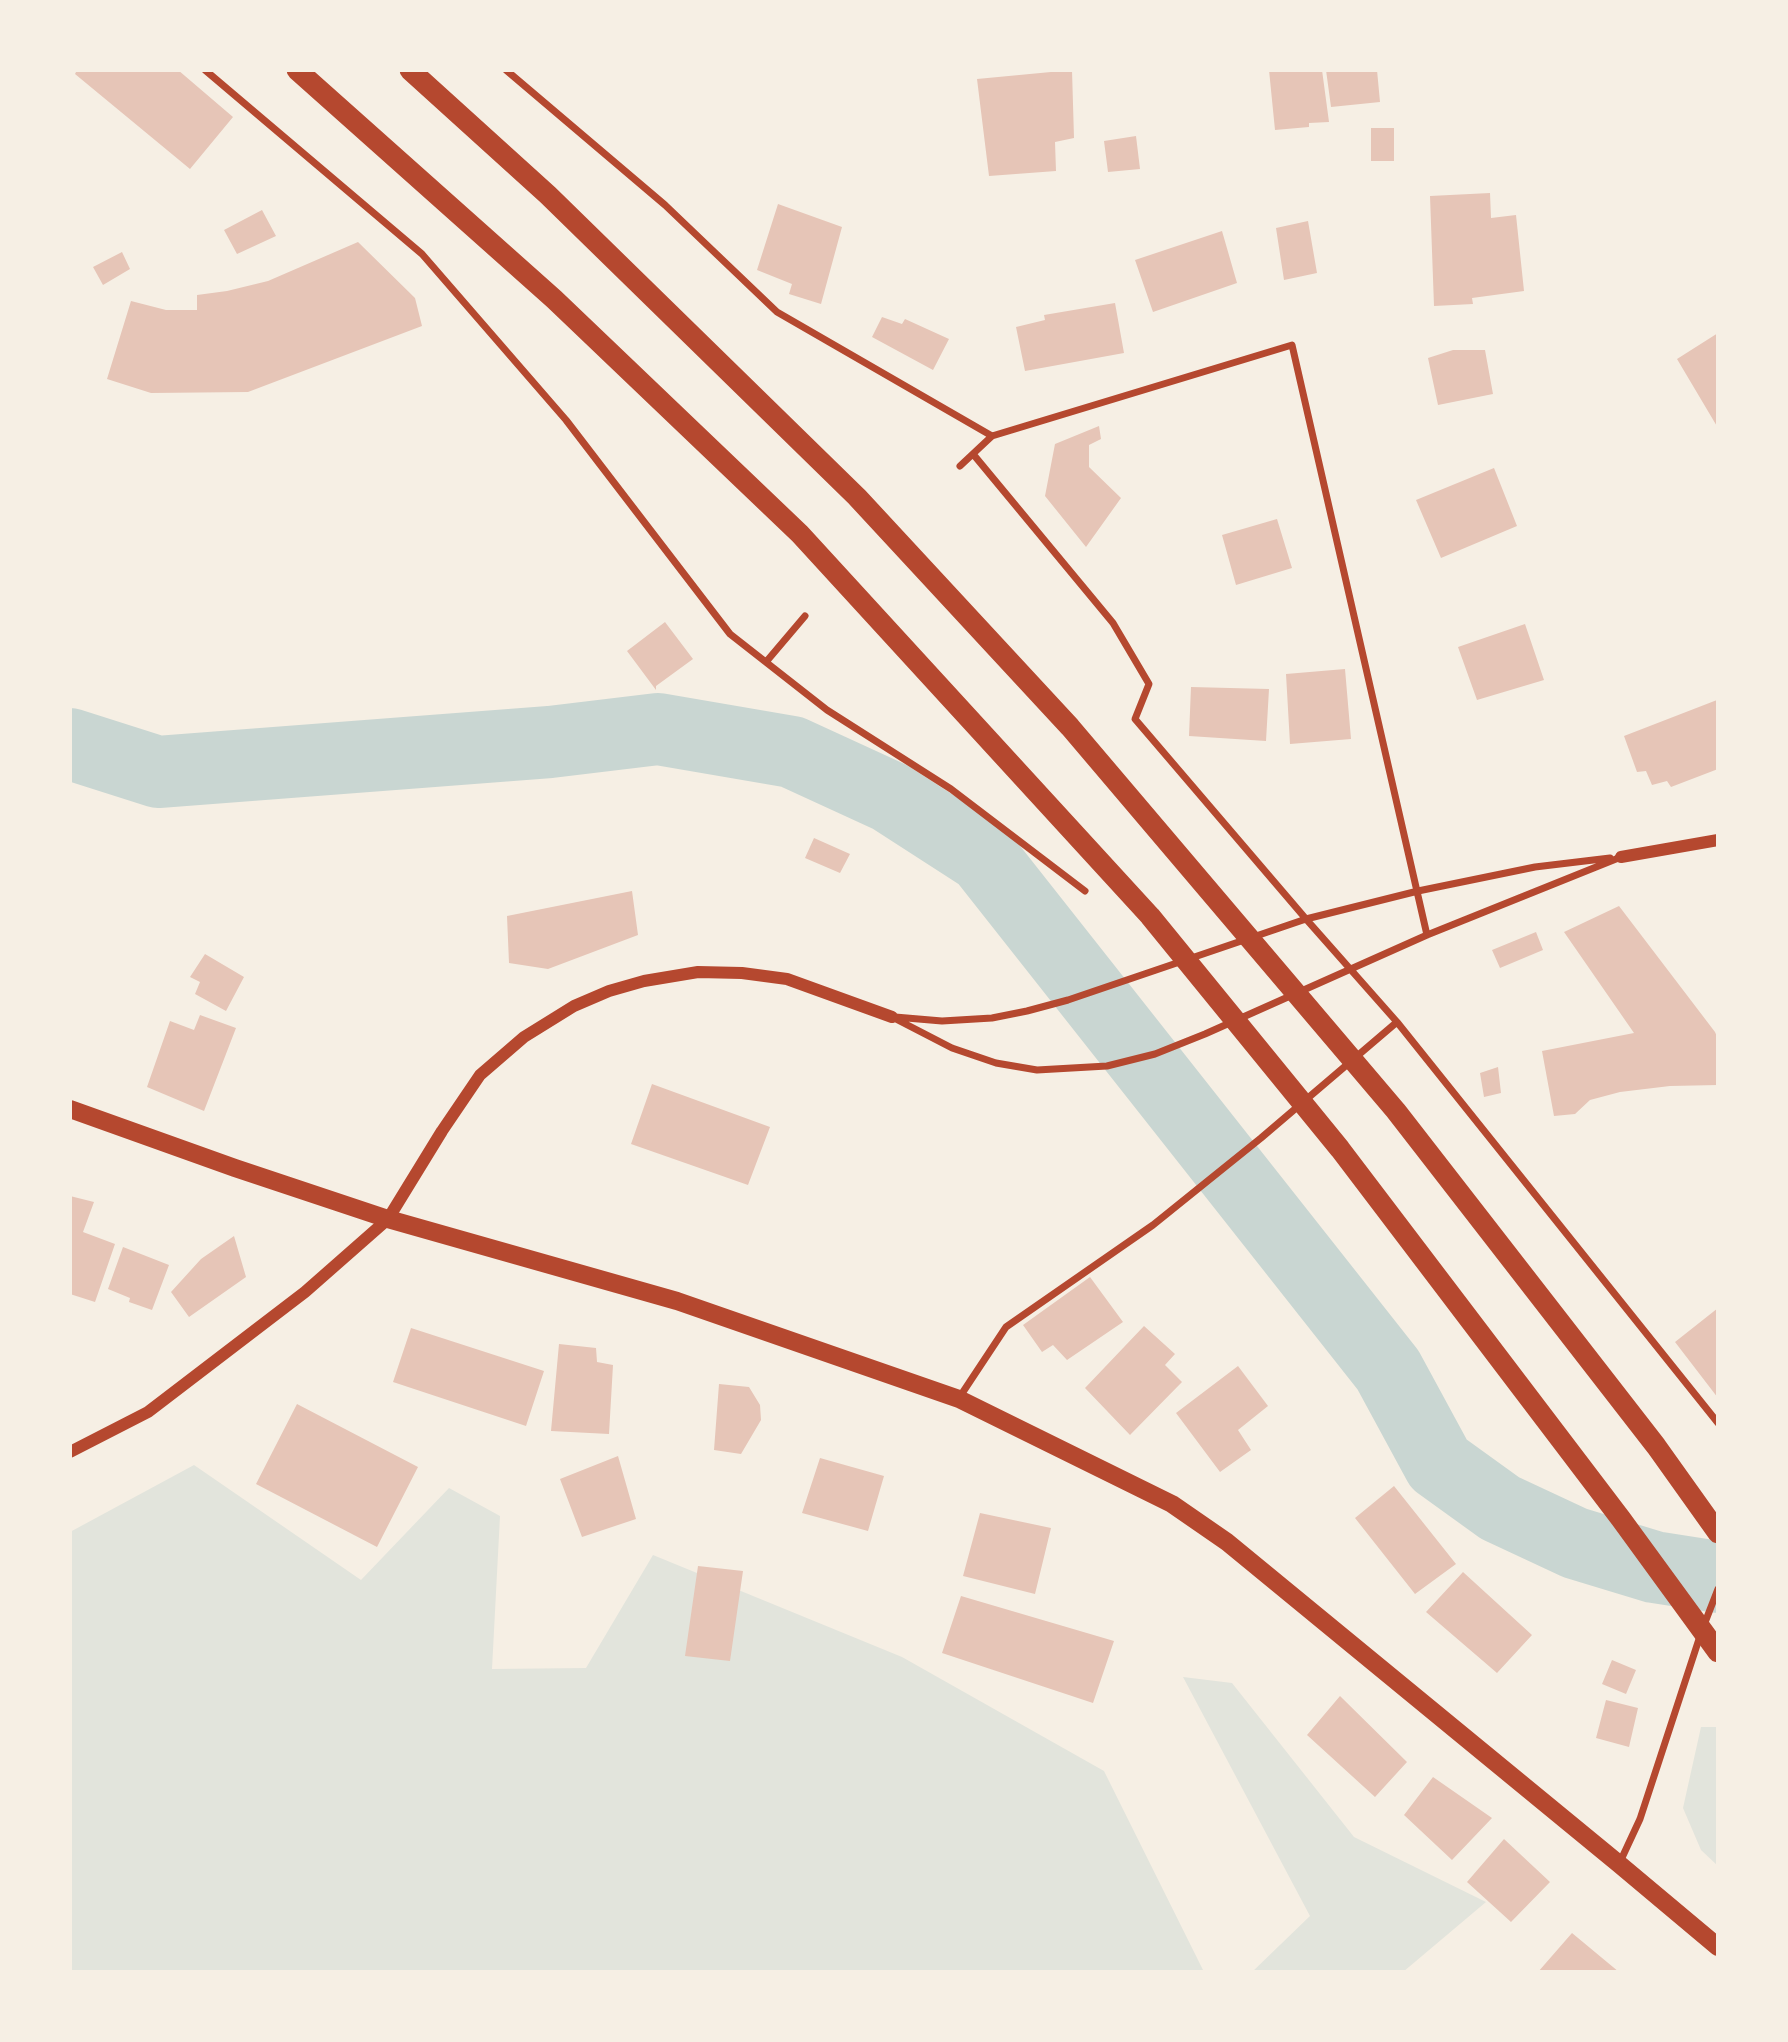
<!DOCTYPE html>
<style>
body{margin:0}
#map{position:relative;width:1788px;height:2042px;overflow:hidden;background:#f6efe4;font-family:"DejaVu Sans",sans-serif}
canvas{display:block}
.frame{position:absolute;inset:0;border:72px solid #f6efe4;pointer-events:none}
</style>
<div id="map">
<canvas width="1788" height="2042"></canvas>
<div class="frame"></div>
</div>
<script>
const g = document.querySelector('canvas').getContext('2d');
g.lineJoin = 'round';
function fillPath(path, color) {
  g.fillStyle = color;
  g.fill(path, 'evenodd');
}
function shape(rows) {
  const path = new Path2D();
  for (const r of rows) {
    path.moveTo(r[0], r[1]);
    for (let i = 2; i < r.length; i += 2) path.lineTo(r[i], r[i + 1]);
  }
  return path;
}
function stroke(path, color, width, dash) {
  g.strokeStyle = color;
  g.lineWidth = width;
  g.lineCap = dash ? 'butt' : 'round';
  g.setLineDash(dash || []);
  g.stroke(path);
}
fillPath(shape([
 [194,1465,361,1580,449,1488,500,1516,492,1669,586,1668,653,1555,902,1657,1104,1771,1204,1972,70,1972,70,1532],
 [1183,1677,1232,1683,1354,1837,1486,1902,1403,1972,1252,1972,1310,1916],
 [1701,1727,1718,1727,1718,1866,1701,1850,1683,1808]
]), '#e2e4dc');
stroke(shape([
 [70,744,158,772,550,742,658,729,792,752,890,797,983,857,1388,1370,1439,1464,1500,1508,1575,1543,1654,1567,1718,1577]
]), '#c9d6d2', 72);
fillPath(shape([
 [77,70,178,70,233,117,190,169,75,74],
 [1072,70,1074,138,1055,142,1056,171,989,176,977,79],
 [1269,70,1322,70,1329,122,1309,123,1309,127,1275,130],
 [1326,70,1377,70,1380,102,1331,107],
 [1371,128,1394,128,1394,161,1371,161],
 [1136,136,1140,169,1108,172,1104,141],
 [1490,193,1491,218,1516,215,1524,291,1472,298,1473,304,1434,306,1430,196],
 [778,204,842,227,821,304,789,294,792,284,757,270],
 [262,210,276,236,237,254,224,230],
 [1308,221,1317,273,1284,280,1276,228],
 [1222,231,1237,283,1153,312,1135,260],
 [358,242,415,298,422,326,248,392,151,393,107,379,131,301,166,310,197,310,197,295,227,291,268,281],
 [122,252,130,269,103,285,93,267],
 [1115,303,1124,353,1025,371,1016,327,1045,320,1044,315],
 [882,317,902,324,905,319,949,339,933,370,872,337],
 [1718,333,1718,428,1677,359],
 [1453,350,1485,350,1493,394,1438,405,1428,358],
 [1099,426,1101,439,1089,445,1089,467,1121,498,1086,547,1045,496,1055,444],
 [1494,468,1517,526,1441,558,1416,500],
 [1277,519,1292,568,1236,585,1222,535],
 [665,622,693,659,656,686,656,690,627,651],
 [1525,624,1544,680,1477,700,1458,647],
 [1345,669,1351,739,1290,744,1286,674],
 [1191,687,1269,689,1266,741,1189,736],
 [1717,700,1718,769,1671,787,1667,781,1652,785,1646,771,1637,772,1624,736],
 [814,838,850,854,840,873,805,858],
 [632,891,638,935,548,969,509,963,507,916],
 [1619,906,1715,1032,1718,1039,1718,1085,1670,1086,1620,1092,1590,1100,1575,1114,1554,1116,1542,1051,1634,1033,1564,932],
 [1536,932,1543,950,1500,968,1492,950],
 [205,954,244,977,226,1011,195,994,200,982,190,977],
 [200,1015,236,1028,204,1111,147,1087,170,1021,194,1030],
 [1498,1067,1501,1093,1484,1097,1480,1073],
 [652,1084,770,1127,748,1185,631,1144],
 [70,1196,94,1202,83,1232,115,1244,95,1302,70,1294],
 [234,1236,246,1277,189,1317,171,1292,201,1259],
 [123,1247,169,1265,152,1310,129,1302,130,1298,108,1289],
 [1090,1277,1123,1322,1067,1360,1053,1345,1042,1352,1023,1325],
 [1718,1308,1718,1398,1675,1342],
 [1144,1326,1175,1354,1165,1365,1182,1382,1130,1435,1085,1388],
 [411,1328,544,1371,526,1426,393,1382],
 [559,1344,596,1348,597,1362,613,1365,609,1434,551,1431],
 [1238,1366,1268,1406,1238,1430,1251,1450,1220,1472,1176,1413],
 [719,1384,749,1387,760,1405,761,1420,741,1454,714,1450],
 [297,1404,418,1467,377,1547,256,1484],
 [618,1456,636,1519,582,1537,560,1479],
 [820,1458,884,1476,868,1531,802,1513],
 [1394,1486,1456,1564,1415,1594,1355,1518],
 [980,1513,1051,1528,1035,1594,963,1576],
 [698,1566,743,1571,730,1661,685,1656],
 [1463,1572,1532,1635,1497,1673,1426,1612],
 [961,1596,1114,1641,1093,1703,942,1653],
 [1612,1660,1636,1670,1626,1694,1602,1684],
 [1340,1696,1407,1762,1375,1797,1307,1735],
 [1606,1700,1638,1708,1629,1747,1596,1738],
 [1433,1777,1492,1818,1452,1860,1404,1815],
 [1504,1839,1550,1882,1511,1922,1467,1882],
 [1572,1933,1619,1972,1538,1972]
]), '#e6c5b7');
stroke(shape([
 [205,70,422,254,566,420,730,634,827,710,951,789,1085,891],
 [506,70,665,205,777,312,992,436],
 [973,454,1113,623,1149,684,1135,719,1306,919,1397,1022,1718,1423],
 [960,466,992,436,1292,345,1427,935],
 [766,662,805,616],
 [892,1017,952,1048,996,1063,1037,1070,1107,1066,1155,1054,1205,1034,1427,935,1621,857],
 [895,1017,942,1021,992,1018,1027,1011,1068,1000,1306,919,1418,891,1535,867,1610,858],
 [959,1398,1006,1327,1153,1225,1261,1138,1397,1022],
 [1704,1625,1718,1589],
 [1620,1862,1640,1819,1700,1636]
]), '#b5482f', 7);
stroke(shape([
 [1621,857,1718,840],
 [70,1452,148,1412,305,1292,388,1219,442,1131,480,1075,524,1037,574,1006,609,991,644,981,698,972,742,973,787,979,892,1017]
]), '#b5482f', 12);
stroke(shape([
 [70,1109,235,1168,388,1219,677,1301,959,1399,1172,1504,1227,1542,1619,1864,1718,1947]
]), '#b5482f', 18);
stroke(shape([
 [297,70,554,299,800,534,1150,916,1340,1149,1621,1519,1718,1652],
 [410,70,548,195,857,497,1070,727,1396,1111,1656,1446,1718,1533]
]), '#b5482f', 21);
</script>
